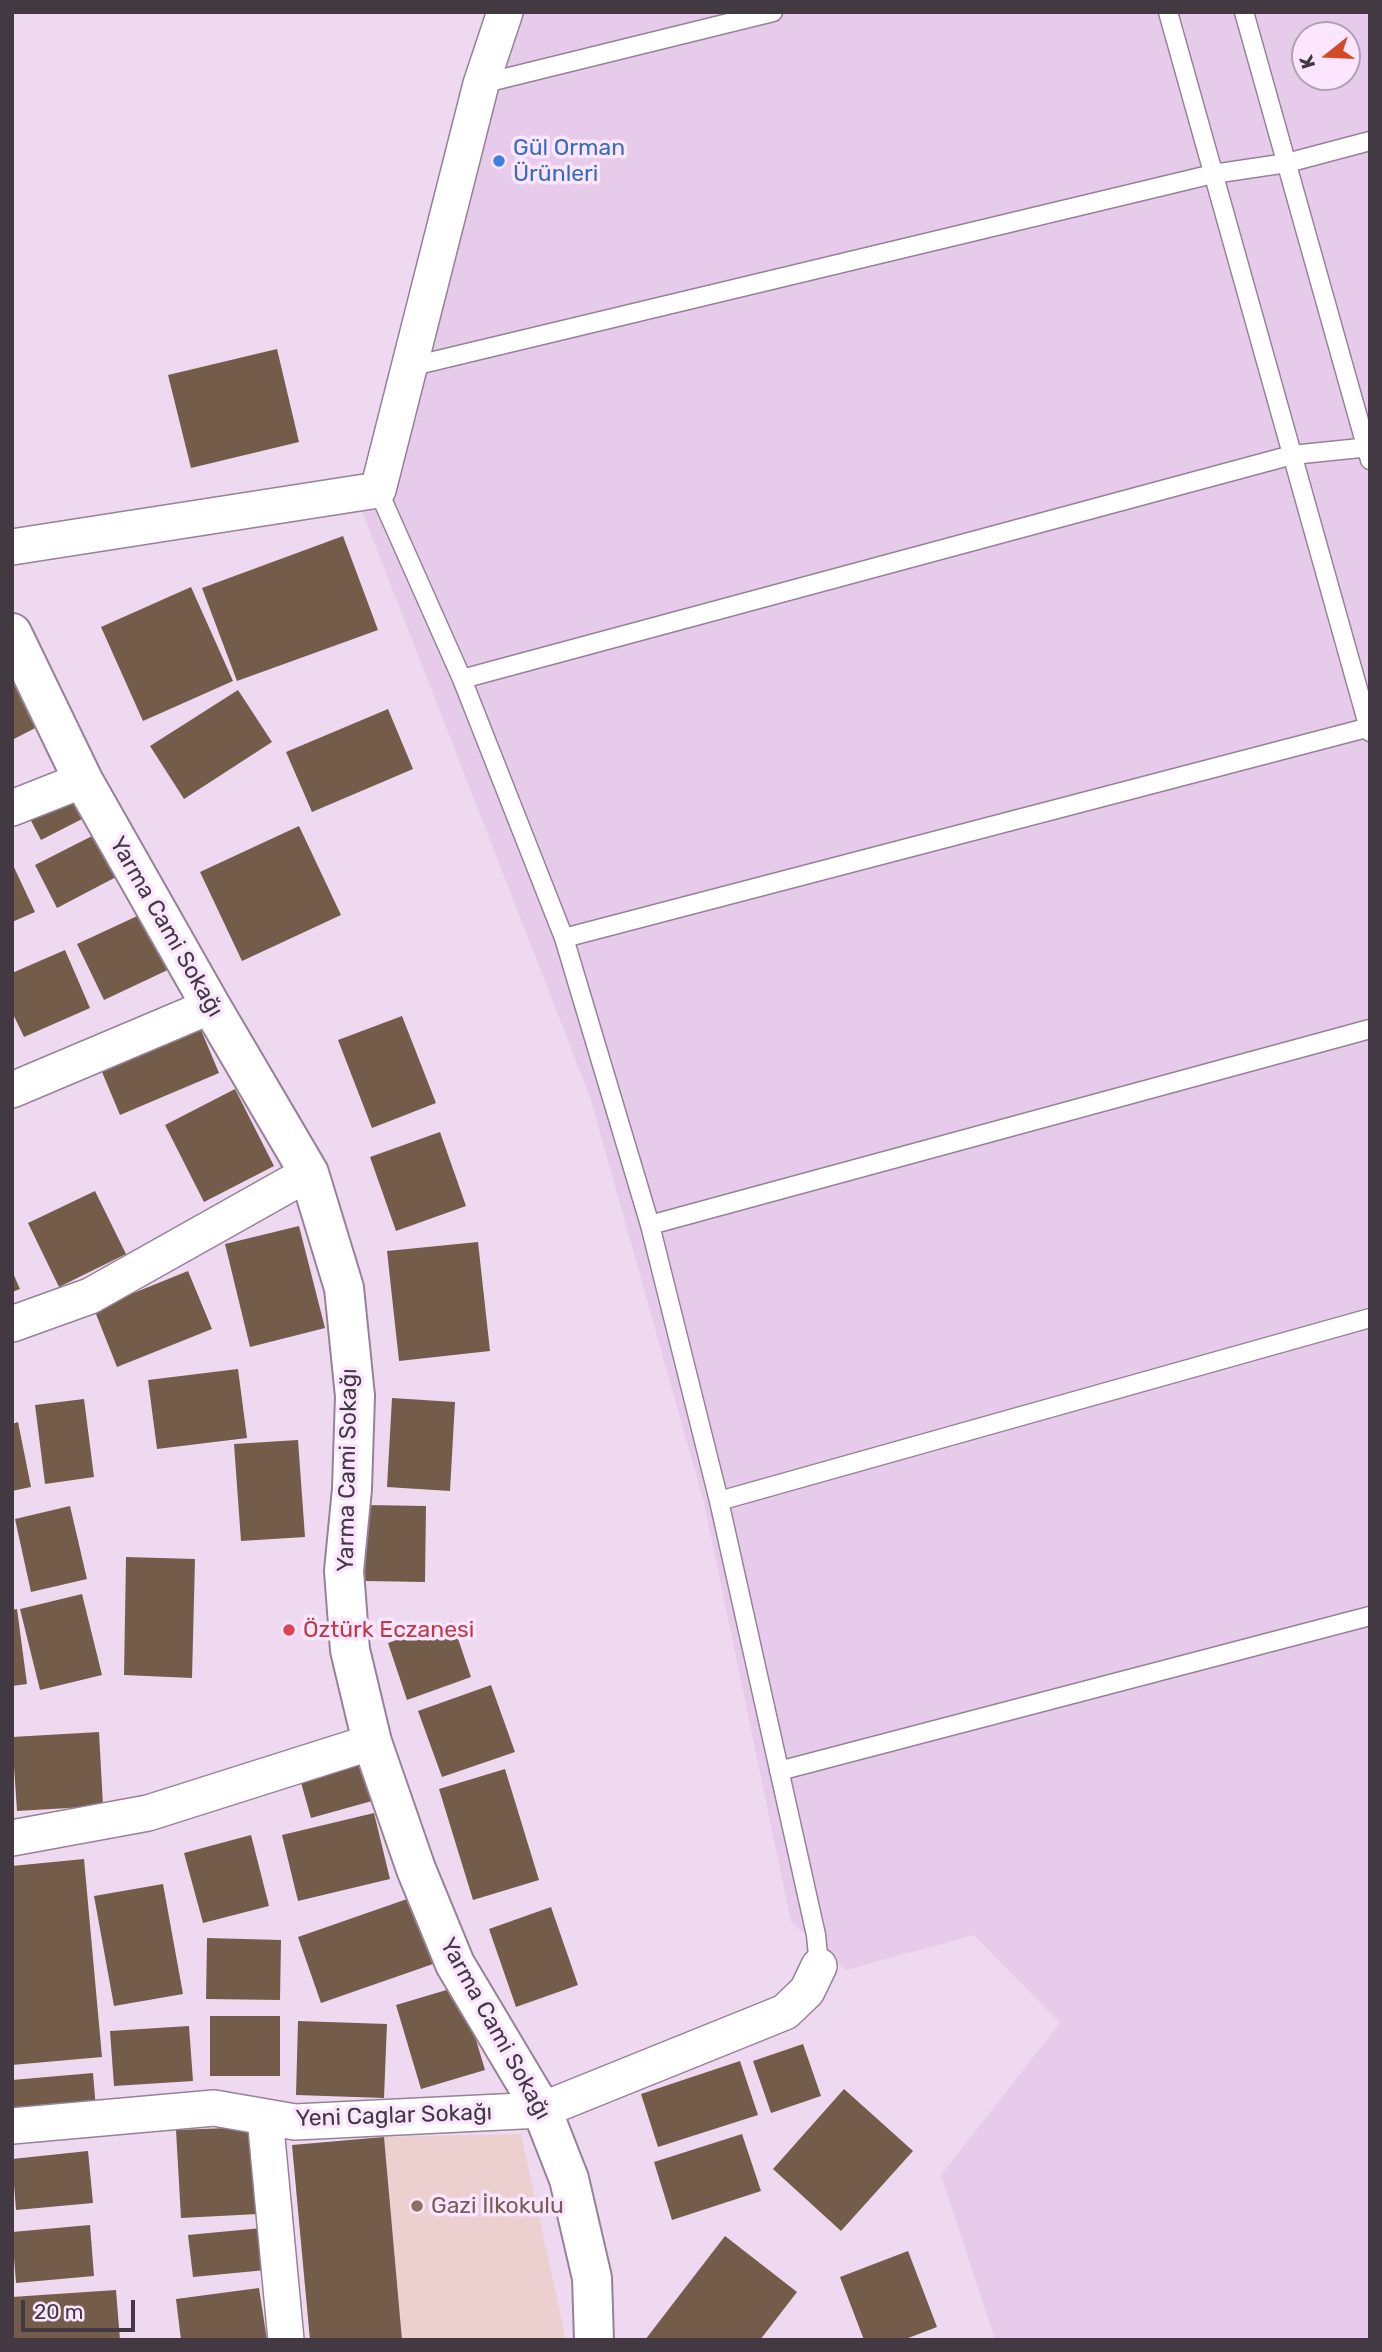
<!DOCTYPE html>
<meta charset="utf-8">
<style>
body{margin:0}
#map{position:relative;width:1382px;height:2352px;overflow:hidden;background:#efd9f1;font-family:Rubik,sans-serif}
canvas{display:block}
.frame{position:absolute;inset:0;border:14px solid #423943;pointer-events:none}
.north{position:absolute;left:1291px;top:21px;width:70px;height:70px;box-sizing:border-box;background:#fce6ff;border:2px solid #b2a1b4;border-radius:50%;rotate:252deg;font-size:19px;font-weight:700;line-height:28px;text-align:center;color:#423943}
.north::after{content:'';display:block;margin:auto;width:24px;height:32px;background:#d44a27;clip-path:polygon(50% 0,100% 100%,50% 72%,0 100%)}
.scale{position:absolute;left:21px;top:2300px;width:114px;height:32px;box-sizing:border-box;border:4px solid #423943;border-top:0;padding-left:9px;font-size:21px;line-height:24px;white-space:nowrap;color:#423943;-webkit-text-stroke:5px #fce6ff;paint-order:stroke}
</style>
<div id="map">
<canvas width="1382" height="2352"></canvas>
<div class="frame"></div>
<div class="north">K</div>
<div class="scale">20 m</div>
</div>
<script>
const g = document.querySelector('canvas').getContext('2d');
g.lineJoin = 'round';
function fillPath(path, color) {
  g.fillStyle = color;
  g.fill(path, 'evenodd');
}
function shape(rows) {
  const path = new Path2D();
  for (const r of rows) {
    path.moveTo(r[0], r[1]);
    for (let i = 2; i < r.length; i += 2) path.lineTo(r[i], r[i + 1]);
  }
  return path;
}
function stroke(path, color, width, dash) {
  g.strokeStyle = color;
  g.lineWidth = width;
  g.lineCap = dash ? 'butt' : 'round';
  g.setLineDash(dash || []);
  g.stroke(path);
}
function write(font, color, halo, rows, align = 'center') {
  g.font = font + ' Rubik,sans-serif';
  g.lineWidth = 7;
  g.setLineDash([]);
  g.textBaseline = 'middle';
  g.strokeStyle = halo;
  g.fillStyle = color;
  for (const [text, x, y, turn = 0] of rows) {
    g.save();
    g.translate(x, y);
    g.rotate((+turn || 0) * Math.PI / 180);
    g.textAlign = isNaN(turn) ? turn : align;
    if (halo) g.strokeText(text, 0, 0);
    g.fillText(text, 0, 0);
    g.restore();
  }
}
fillPath(shape([
 [523,12,1370,12,1370,2340,995,2340,941,2175,1060,2023,974,1935,846,1970,791,1922,704,1503,590,1097,356,496,499,89],
 [1305,35,1347,35,1347,77,1305,77]
]), '#e7cbea');
fillPath(shape([
 [521,2134,566,2340,310,2340,292,2146,384,2137]
]), '#ebd0cf');
fillPath(shape([
 [277,349,299,442,191,468,168,375],
 [343,536,378,630,237,681,202,588],
 [191,587,233,681,143,721,101,627],
 [12,673,45,723,12,740],
 [238,690,272,742,184,799,150,746],
 [388,709,413,769,312,812,286,752],
 [71,791,84,818,41,840,27,813],
 [299,826,341,915,242,961,200,872],
 [96,834,118,876,57,908,35,865],
 [12,863,35,912,12,922],
 [148,911,174,967,104,1000,77,944],
 [65,950,90,1008,24,1037,12,1012,12,973],
 [402,1016,436,1103,372,1128,338,1040],
 [201,1030,219,1073,120,1115,102,1072],
 [235,1089,274,1166,204,1202,165,1125],
 [440,1132,466,1206,396,1231,370,1157],
 [95,1191,126,1254,59,1287,28,1223],
 [299,1226,325,1328,250,1347,225,1244],
 [478,1242,490,1351,399,1361,387,1251],
 [12,1271,20,1289,12,1292],
 [188,1271,212,1329,117,1367,94,1309],
 [238,1369,247,1438,157,1449,148,1380],
 [392,1398,455,1402,450,1491,387,1487],
 [84,1399,94,1477,45,1484,35,1405],
 [18,1422,31,1487,12,1491,12,1424],
 [298,1440,305,1537,241,1541,234,1444],
 [366,1505,426,1506,425,1582,365,1581],
 [70,1506,87,1579,31,1592,15,1519],
 [126,1557,195,1559,192,1678,124,1675],
 [82,1594,102,1675,40,1690,20,1609],
 [17,1609,27,1684,12,1686,12,1610],
 [452,1621,471,1677,407,1700,388,1643],
 [491,1685,515,1752,442,1777,418,1711],
 [99,1732,103,1806,17,1811,12,1737],
 [360,1756,372,1801,311,1818,298,1772],
 [505,1769,539,1880,473,1900,439,1789],
 [374,1813,390,1879,298,1901,282,1835],
 [251,1835,269,1906,203,1923,184,1853],
 [84,1859,102,2057,12,2065,12,1866],
 [163,1884,183,1994,114,2006,94,1896],
 [410,1898,433,1964,321,2003,298,1937],
 [551,1907,578,1985,516,2007,489,1929],
 [207,1938,281,1940,280,2000,206,1999],
 [460,1986,485,2070,421,2089,396,2005],
 [210,2016,280,2016,280,2076,210,2076],
 [298,2021,387,2024,384,2098,296,2095],
 [189,2026,193,2081,114,2086,110,2031],
 [803,2044,821,2096,771,2113,753,2061],
 [740,2061,758,2115,658,2147,641,2094],
 [93,2073,96,2109,12,2116,12,2080],
 [844,2089,913,2151,841,2231,773,2169],
 [254,2127,258,2214,181,2218,176,2130],
 [742,2134,761,2191,672,2220,654,2162],
 [384,2137,402,2340,310,2340,292,2145],
 [88,2151,93,2203,16,2210,12,2159],
 [90,2225,94,2276,16,2283,12,2232],
 [262,2228,266,2270,193,2277,188,2235],
 [725,2236,797,2292,760,2340,645,2340],
 [908,2251,937,2327,903,2340,864,2340,840,2277],
 [259,2288,267,2340,181,2340,176,2299],
 [116,2290,120,2340,12,2340,12,2297]
]), '#745c4b');
const lane = shape([
 [1168,12,1370,732],
 [1244,12,1370,460],
 [481,84,773,12],
 [409,367,1213,174,1287,163,1370,141],
 [378,490,462,679,564,938,650,1225,719,1501,816,1935,819,1966],
 [462,679,1292,455,1370,447],
 [564,938,1370,727],
 [650,1225,1370,1029],
 [719,1501,1370,1318],
 [779,1771,1370,1616]
]);
const street = shape([
 [12,547,378,490,481,84,505,12],
 [12,808,83,780],
 [12,1090,211,1006],
 [12,1324,90,1296,309,1173],
 [12,1838,148,1813,372,1742],
 [265,2117,286,2340],
 [12,2126,214,2108,295,2122,542,2110,785,2012,807,1991,819,1966]
]);
const secondary = shape([
 [12,633,83,780,211,1006,309,1173,344,1288,355,1396,352,1489,344,1571,350,1650,372,1742,416,1869,455,1964,542,2110,569,2179,592,2278,594,2340]
]);
stroke(lane, '#968298', 21);
stroke(street, '#968298', 38);
stroke(secondary, '#968298', 42);
stroke(lane, '#fff', 18);
stroke(street, '#fff', 35);
stroke(secondary, '#fff', 38);
for (const [x, y, r, color] of [
 [499,161,7,"#3f7fe0"],
 [289,1630,7,"#e0444e"],
 [417,2206,7,"#8d6e63"]
]) {
  const dot = new Path2D();
  dot.arc(x, y, r, 0, 2 * Math.PI);
  g.fillStyle = color;
  g.fill(dot);
  stroke(dot, '#fce6ff', 2.5);
}
write('23px', '#366cbe', '#fce6ff', [
 ["Gül Orman",513,148],
 ["Ürünleri",513,174]
], 'left');
write('23px', '#423943', '#fce6ff', [
 ["Yarma Cami Sokağı",166,927,60],
 ["Yarma Cami Sokağı",348,1470,-89],
 ["Yarma Cami Sokağı",495,2029,61],
 ["Yeni Caglar Sokağı",394,2116,-2]
]);
write('23px', '#be3a42', '#fce6ff', [
 ["Öztürk Eczanesi",303,1630]
], 'left');
write('23px', '#785e54', '#fce6ff', [
 ["Gazi İlkokulu",431,2206]
], 'left');
</script>
